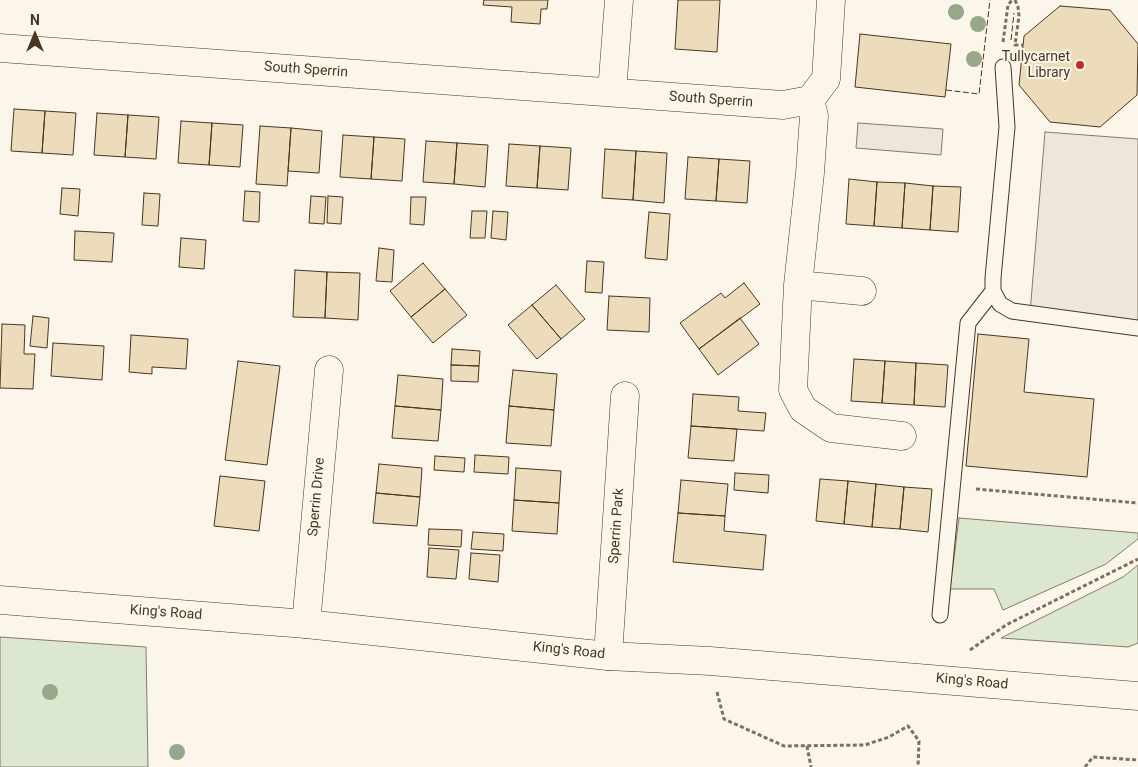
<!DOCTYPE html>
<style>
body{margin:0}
#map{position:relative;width:1138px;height:767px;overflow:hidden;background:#fbf6e9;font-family:Roboto,sans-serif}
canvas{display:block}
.north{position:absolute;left:10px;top:10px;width:50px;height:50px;-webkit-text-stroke:4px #fbf6e9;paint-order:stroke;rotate:0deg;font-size:14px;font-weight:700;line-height:20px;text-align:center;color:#4a3520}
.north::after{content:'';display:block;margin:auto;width:18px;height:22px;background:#4a3520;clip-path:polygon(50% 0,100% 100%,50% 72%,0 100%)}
</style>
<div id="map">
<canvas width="1138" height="767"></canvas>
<div class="north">N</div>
</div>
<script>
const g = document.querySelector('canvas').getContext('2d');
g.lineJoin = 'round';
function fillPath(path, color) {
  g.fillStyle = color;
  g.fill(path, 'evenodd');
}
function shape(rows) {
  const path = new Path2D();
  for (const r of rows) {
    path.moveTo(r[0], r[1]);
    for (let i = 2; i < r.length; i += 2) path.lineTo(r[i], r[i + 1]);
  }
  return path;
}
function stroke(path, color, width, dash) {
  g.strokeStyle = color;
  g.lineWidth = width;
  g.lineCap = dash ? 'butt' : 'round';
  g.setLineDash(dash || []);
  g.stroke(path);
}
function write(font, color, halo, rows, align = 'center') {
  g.font = font + ' Roboto,sans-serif';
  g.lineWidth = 4;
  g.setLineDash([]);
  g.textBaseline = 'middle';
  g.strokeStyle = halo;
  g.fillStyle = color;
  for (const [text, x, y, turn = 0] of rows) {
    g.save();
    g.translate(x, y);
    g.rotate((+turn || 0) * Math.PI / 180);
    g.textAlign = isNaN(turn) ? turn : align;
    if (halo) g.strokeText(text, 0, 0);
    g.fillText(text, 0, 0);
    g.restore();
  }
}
const green = shape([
 [959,518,1138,533,1138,539,1106,564,1003,610,994,589,950,589,959,518],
 [1138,565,1138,643,1128,647,1001,638,1123,577,1138,565],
 [0,637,146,647,148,767,0,767,0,637]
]);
fillPath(green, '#dce7d0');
stroke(green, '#887966', 1);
const parking = shape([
 [858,123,943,129,941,155,856,148,858,123],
 [1045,132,1138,139,1138,328,1030,313,1045,132]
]);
fillPath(parking, '#ede7d9');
stroke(parking, '#887966', 1);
const building = shape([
 [484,0,548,0,547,9,541,9,540,24,511,22,512,7,483,5,484,0],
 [678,0,720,0,717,52,675,49,678,0],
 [1060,6,1110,10,1138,44,1137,95,1100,127,1050,122,1019,85,1024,36,1060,6],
 [860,34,951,44,945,97,855,87,860,34],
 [14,109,45,111,42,153,11,151,14,109],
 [45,111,76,113,73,155,42,153,45,111],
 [97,113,128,115,125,157,94,155,97,113],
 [128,115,159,117,156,159,125,157,128,115],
 [181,121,212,123,209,165,178,163,181,121],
 [212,123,243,125,240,167,209,165,212,123],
 [260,126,291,128,287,186,256,184,260,126],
 [291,128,322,131,319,173,288,171,291,128],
 [343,135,374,137,371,179,340,177,343,135],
 [374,137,405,139,402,181,371,179,374,137],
 [426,141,457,143,454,184,423,182,426,141],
 [457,143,488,145,485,187,454,184,457,143],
 [509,144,540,146,537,188,506,186,509,144],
 [540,146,571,148,568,190,537,188,540,146],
 [605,149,636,151,633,200,602,198,605,149],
 [636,151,667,153,664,203,633,200,636,151],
 [688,157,719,159,716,201,685,199,688,157],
 [719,159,750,161,747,203,716,201,719,159],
 [849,179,877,182,874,226,846,224,849,179],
 [877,182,905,183,902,228,874,226,877,182],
 [905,183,933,186,930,230,902,228,905,183],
 [933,186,961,187,958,232,930,230,933,186],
 [62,188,80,189,78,216,60,214,62,188],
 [245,191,260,192,259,222,243,221,245,191],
 [144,193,160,194,158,226,142,225,144,193],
 [311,196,326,197,324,224,309,223,311,196],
 [328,196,343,197,341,224,327,223,328,196],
 [411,197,426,197,424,225,410,224,411,197],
 [472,211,487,211,485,238,470,238,472,211],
 [493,211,508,212,506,240,491,238,493,211],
 [649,212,670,214,667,260,645,258,649,212],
 [75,231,114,233,112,262,74,260,75,231],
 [181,238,206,240,204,269,179,267,181,238],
 [379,248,394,250,392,282,376,281,379,248],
 [587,261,604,262,602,293,585,292,587,261],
 [423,263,445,289,411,317,390,291,423,263],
 [295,270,327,272,325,318,293,317,295,270],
 [327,272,360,273,358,320,325,318,327,272],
 [744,283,760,304,699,349,680,323,721,293,725,298,744,283],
 [556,285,585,319,561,339,532,305,556,285],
 [445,289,467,315,433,343,411,317,445,289],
 [609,296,650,298,649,332,607,330,609,296],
 [532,305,561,339,537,359,508,325,532,305],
 [33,316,49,318,47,348,30,346,33,316],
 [740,318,759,344,718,375,699,349,740,318],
 [2,324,25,325,24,354,35,354,33,389,0,388,2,324],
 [978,334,1029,339,1024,392,1094,399,1087,477,966,466,978,334],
 [131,335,188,339,186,369,152,367,152,374,129,372,131,335],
 [53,343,104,346,102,380,51,376,53,343],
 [452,349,480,351,479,366,451,365,452,349],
 [854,359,885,361,882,403,851,401,854,359],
 [238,361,280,366,267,465,225,460,238,361],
 [885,361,916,363,914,405,882,403,885,361],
 [916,363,948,365,945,407,914,405,916,363],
 [451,365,479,366,478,382,451,381,451,365],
 [513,370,557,374,554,410,509,406,513,370],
 [398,375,443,379,441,410,395,406,398,375],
 [693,394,739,397,738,411,766,413,764,431,691,426,693,394],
 [395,406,441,410,438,441,392,438,395,406],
 [509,406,554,410,551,446,506,443,509,406],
 [691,426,737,429,734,461,688,458,691,426],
 [475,455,509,457,508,474,474,472,475,455],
 [435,456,465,458,464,472,434,470,435,456],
 [379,464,422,468,420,497,376,493,379,464],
 [516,468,561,471,559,503,514,500,516,468],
 [735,473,769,475,768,493,734,490,735,473],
 [220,476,265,481,259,531,214,526,220,476],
 [820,479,848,481,844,524,816,521,820,479],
 [681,480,728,484,725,516,678,513,681,480],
 [848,481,876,484,872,527,844,524,848,481],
 [876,484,904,487,900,529,872,527,876,484],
 [904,487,932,489,928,532,900,529,904,487],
 [376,493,420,497,417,526,373,523,376,493],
 [514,500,559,503,557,534,512,531,514,500],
 [678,513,725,516,724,531,766,535,763,570,673,562,678,513],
 [429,529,462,530,461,547,428,545,429,529],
 [473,532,504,534,503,551,471,549,473,532],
 [429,548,459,550,456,579,427,577,429,548],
 [471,553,500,555,498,582,469,579,471,553]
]);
fillPath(building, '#ecdcbc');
stroke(building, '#4a3520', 1);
const service = shape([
 [1003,67,1007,127,993,278,993,291,1000,304,1012,311,1138,328],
 [940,615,968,323,993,291]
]);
const minor = shape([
 [0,48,783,105,810,100],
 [612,92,619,0],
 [810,100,814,116,810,173,798,285,793,390,803,409,831,428,902,436],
 [810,100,826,79,831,0],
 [798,285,862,291],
 [306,624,329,370],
 [608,656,625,396]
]);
const tertiary = shape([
 [0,600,306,624,608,656,710,661,1138,696]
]);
stroke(service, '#4a3520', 17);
stroke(minor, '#4a3520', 29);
stroke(tertiary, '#4a3520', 29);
stroke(shape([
 [1015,0,1018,7,1019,16,1015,45,1023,45],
 [1003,42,1008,5,1012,0],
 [976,489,1138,503],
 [970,650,1006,625,1138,559],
 [717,692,724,719,784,746,865,745,889,737,908,726,919,741,918,767],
 [807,746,811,767],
 [1085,767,1093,757,1138,760]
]), '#7f6f5c', 3, [4, 2.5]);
stroke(service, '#fbf6e9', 15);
stroke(minor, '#fbf6e9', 28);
stroke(tertiary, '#fbf6e9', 28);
stroke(shape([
 [1011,40,1014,13],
 [946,90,979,94,990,0]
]), '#4a3520', 1, [6, 2.5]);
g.fillStyle = '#96a887';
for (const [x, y] of [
 [956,12],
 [978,24],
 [974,59],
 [50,692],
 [177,752]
]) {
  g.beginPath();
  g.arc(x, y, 8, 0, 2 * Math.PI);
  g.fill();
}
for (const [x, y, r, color] of [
 [1080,65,5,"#c62828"]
]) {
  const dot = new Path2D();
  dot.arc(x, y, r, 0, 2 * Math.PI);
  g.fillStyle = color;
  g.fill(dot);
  stroke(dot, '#fbf6e9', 2);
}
write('14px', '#4a3520', '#fbf6e9', [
 ["Tullycarnet",1070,57],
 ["Library",1070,73]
], 'right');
write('14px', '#4a3520', '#fbf6e9', [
 ["South Sperrin",306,70,4],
 ["South Sperrin",711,100,4],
 ["Sperrin Drive",317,497,-85],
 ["Sperrin Park",617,526,-86],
 ["King's Road",166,613,4],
 ["King's Road",569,651,6],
 ["King's Road",972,682,5]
]);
</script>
